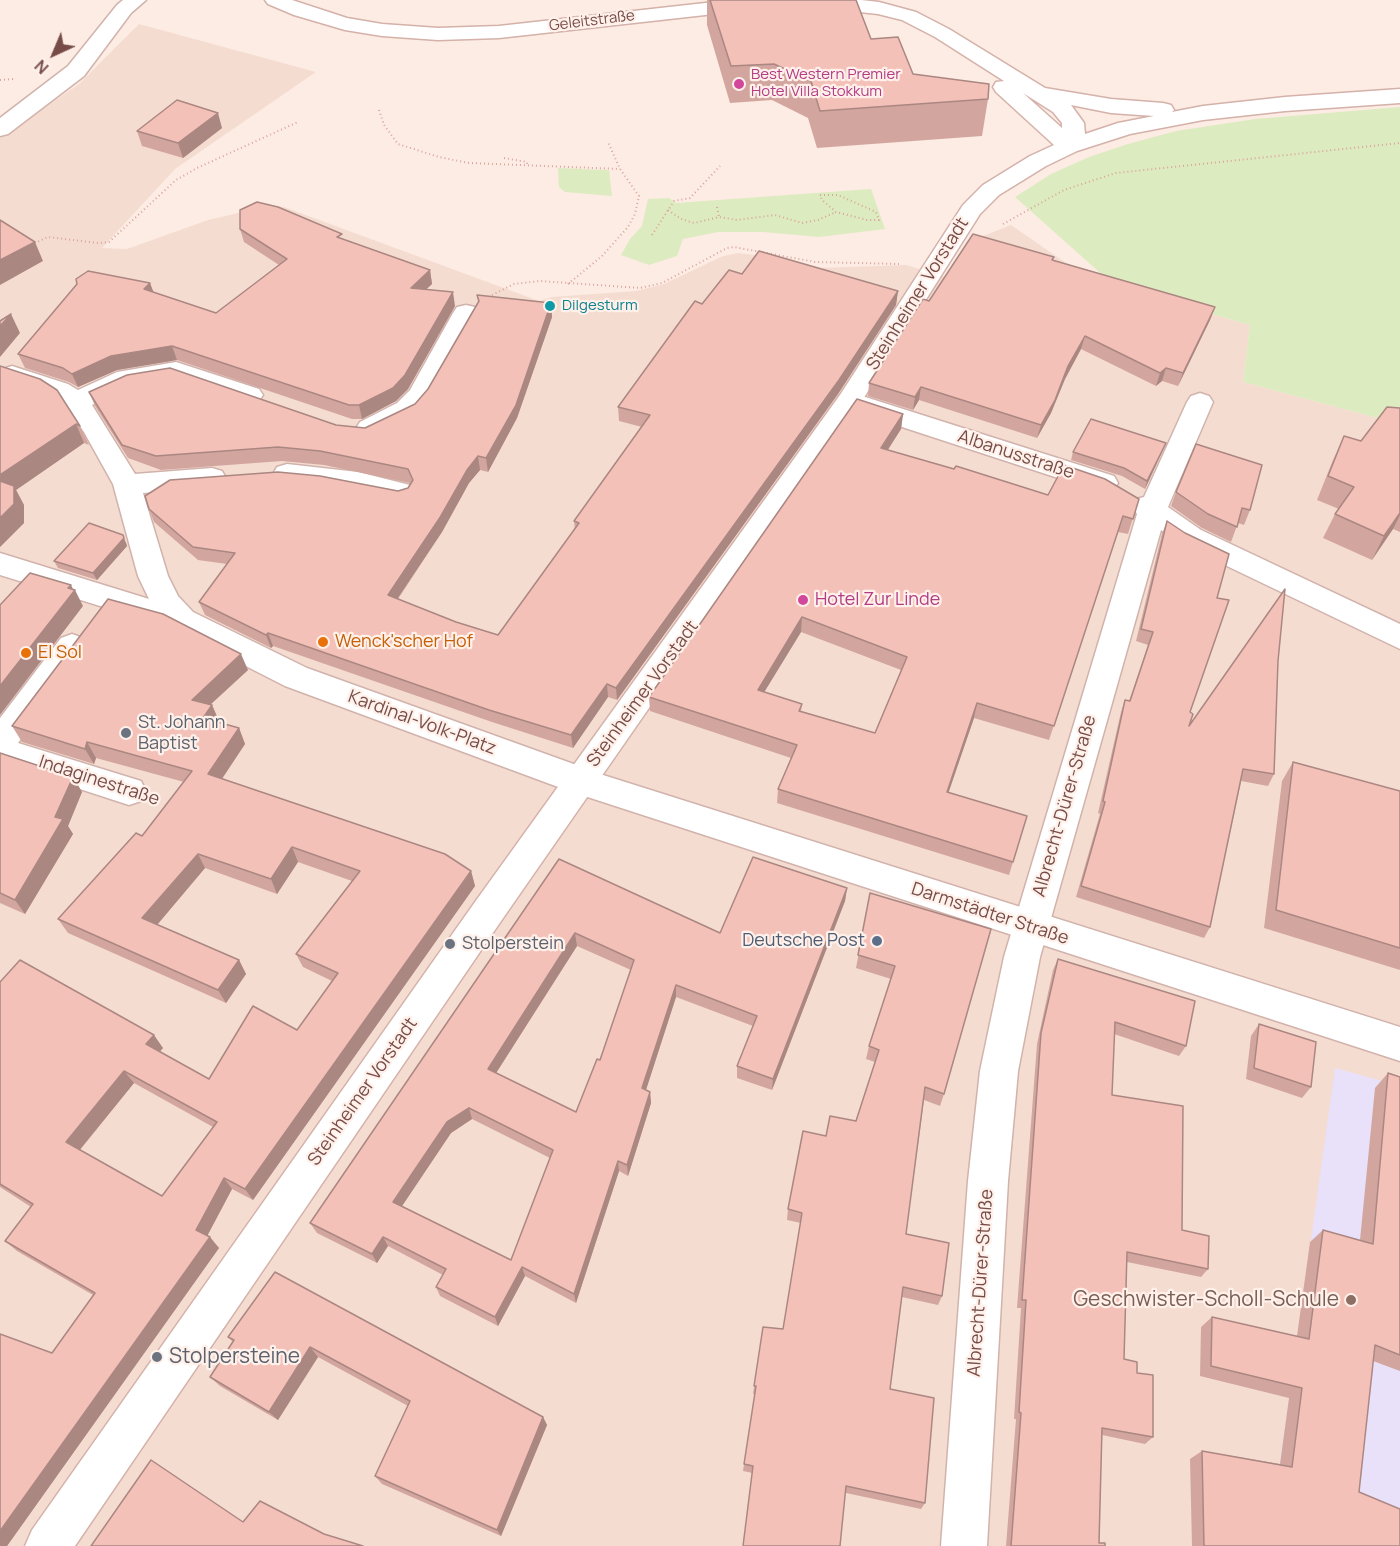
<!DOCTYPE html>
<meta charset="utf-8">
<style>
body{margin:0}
#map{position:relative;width:1400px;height:1546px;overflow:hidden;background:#fdece3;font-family:Manrope,sans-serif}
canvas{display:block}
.north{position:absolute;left:24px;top:24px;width:60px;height:60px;-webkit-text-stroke:4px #fff1ea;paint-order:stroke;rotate:224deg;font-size:16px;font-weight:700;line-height:24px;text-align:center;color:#774c48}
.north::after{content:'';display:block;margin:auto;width:21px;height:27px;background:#774c48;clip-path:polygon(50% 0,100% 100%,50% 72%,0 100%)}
</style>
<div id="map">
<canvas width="1400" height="1546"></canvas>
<div class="north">N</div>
</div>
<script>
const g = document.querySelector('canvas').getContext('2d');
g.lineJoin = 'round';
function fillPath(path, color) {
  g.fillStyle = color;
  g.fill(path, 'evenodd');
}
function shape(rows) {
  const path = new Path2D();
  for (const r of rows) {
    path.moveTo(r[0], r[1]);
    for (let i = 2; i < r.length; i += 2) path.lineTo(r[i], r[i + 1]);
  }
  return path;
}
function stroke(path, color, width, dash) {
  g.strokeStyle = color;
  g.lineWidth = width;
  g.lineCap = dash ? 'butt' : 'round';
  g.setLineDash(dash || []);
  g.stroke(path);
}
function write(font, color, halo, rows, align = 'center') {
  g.font = font + ' Manrope,sans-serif';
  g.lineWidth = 4.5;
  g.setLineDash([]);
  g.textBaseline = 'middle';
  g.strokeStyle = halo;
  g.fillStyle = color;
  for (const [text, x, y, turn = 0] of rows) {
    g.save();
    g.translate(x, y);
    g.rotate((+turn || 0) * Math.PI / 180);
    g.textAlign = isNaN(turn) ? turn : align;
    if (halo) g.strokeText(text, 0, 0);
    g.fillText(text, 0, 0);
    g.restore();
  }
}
fillPath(shape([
 [139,24,316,72,175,169,102,248,127,249,208,220,268,206,284,207,539,301,552,297,636,291,664,284,723,256,738,253,762,256,787,263,817,268,906,265,950,278,978,238,1011,225,1066,263,1116,287,1250,325,1243,382,1400,424,1400,1546,0,1546,0,136,78,85]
]), '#f5dcd1');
fillPath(shape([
 [1335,1068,1400,1086,1400,1523,1278,1475]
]), '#e9e0f9');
fillPath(shape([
 [1400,107,1400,424,1243,382,1250,325,1116,287,1015,197,1051,174,1089,157,1128,144,1176,131,1255,119],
 [558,168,609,170,612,196,565,192,559,187],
 [871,189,885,229,819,237,763,232,718,232,683,239,677,256,649,265,621,255,630,239,642,226,648,199,669,198,676,203]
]), '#ddebc1');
const minor = shape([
 [123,0,146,0,131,13,84,76,8,134,0,136,0,118,68,66,117,5,123,0],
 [466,305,475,307,479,313,429,401,417,415,380,434,370,437,360,434,356,428,360,422,397,403,410,390,453,313,457,307,466,305],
 [176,362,259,389,263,395,259,401,250,404,175,379,132,386,92,405,135,474,212,468,222,471,226,478,222,485,212,488,143,493,168,576,178,596,193,612,307,668,593,771,598,781,593,791,581,794,569,791,285,686,171,628,0,575,0,553,149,599,138,576,113,484,84,432,67,408,50,396,3,381,0,373,3,369,12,366,68,384,78,390,117,372,176,362],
 [1200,393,1209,396,1213,402,1168,507,1201,530,1400,624,1400,649,1181,544,1161,530,1040,957,1018,1071,1008,1181,987,1546,941,1546,968,1181,980,1071,1004,957,1137,514,1132,506,1136,499,1144,497,1187,402,1191,396,1200,393],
 [859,395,1114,476,1118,483,1114,490,1104,493,850,410,846,404,850,398,859,395],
 [287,464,358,472,410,485,414,492,410,499,400,502,358,492,277,481,273,474,277,467,287,464],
 [72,634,83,638,87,646,18,743,141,781,146,791,141,801,129,805,0,763,0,718,61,638,72,634]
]);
const tertiary = shape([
 [581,768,1400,1027,1400,1061,569,791,564,781,569,771,581,768]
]);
const secondary = shape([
 [265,0,292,0,347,18,382,24,438,28,499,26,732,0,757,0,760,4,757,8,750,10,499,38,438,40,382,36,345,30,294,15,268,4,265,0],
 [804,0,861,0,879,2,916,12,949,29,1045,88,1111,99,1163,103,1171,105,1174,110,1172,112,1203,106,1285,97,1400,89,1400,103,1285,111,1203,120,1130,134,1077,151,1046,166,999,195,980,214,858,407,499,924,75,1546,25,1546,32,1530,475,902,840,395,963,205,983,185,1030,156,1054,145,996,92,993,87,996,82,1004,81,935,37,902,20,878,14,813,7,806,5,804,0],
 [1023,93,1053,112,1062,123,1062,128,1023,93],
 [1071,105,1111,113,1154,116,1118,123,1085,134,1084,123,1071,105]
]);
stroke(minor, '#d1b3ac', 3);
stroke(tertiary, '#d1b3ac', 3);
stroke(secondary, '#d4b1a9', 3);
stroke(shape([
 [0,80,13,79],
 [379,110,384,125,398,144,439,157,469,163,620,169],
 [504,158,527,162,527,165],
 [820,195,838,195,876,212,879,220,867,220,836,212,822,200,820,195],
 [717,207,719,217],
 [668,210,681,219,694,223,719,217,737,220,775,215,802,223,818,220,836,212],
 [1003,224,1064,190,1116,173,1400,143],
 [652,235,674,201,690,198,720,166],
 [31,245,48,237,98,243,109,242,176,180,197,168,298,122],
 [568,284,602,256,628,227,635,214,639,196,620,169,608,142],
 [492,295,514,284,540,281,640,288,662,283,727,248,734,247,815,262,899,264]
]), '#d9a49d', 2, [1, 3]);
fillPath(minor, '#fff');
fillPath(tertiary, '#fff');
fillPath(secondary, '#fff');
fillPath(shape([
 [707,0,856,0,871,39,913,74,988,99,982,136,817,148,808,118,772,100,730,103,707,25],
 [222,128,183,158,142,146,137,131],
 [240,229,343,239,430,270,432,284,426,289,455,306,408,389,396,401,362,419,352,419,177,360,117,370,78,387,69,382,25,368,18,354,150,283,153,292,216,313,279,265,244,242],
 [1054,257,1053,260,1215,307,1210,320,1178,386,1162,381,1156,386,1081,349,1065,379,1051,413,1037,438,919,400,913,410,868,396,869,383,929,301],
 [742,274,898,291,896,305,838,394,617,700,608,697,573,748,492,722,273,646,271,648,205,615,199,602,227,564,198,560,154,522,149,509,398,491,408,488,410,483,324,465,282,461,161,470,128,458,95,406,89,392,336,425,365,428,415,404,428,389,478,302,477,295,551,303,552,317,517,418,488,472,480,470,469,483,442,532,398,599,456,622,498,635,575,529,574,521,642,427,619,421,618,407,702,304],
 [0,366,80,426,89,445,84,443,16,490,24,505,24,523,0,547],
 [1400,408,1400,532,1393,529,1372,560,1323,538,1335,514,1339,509,1317,500,1333,460,1344,436,1361,441],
 [903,414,901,429,888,450,1048,495,1139,499,1128,534,1118,532,1049,740,974,718,948,792,1027,816,1009,875,777,803,778,789,791,758,650,711,649,697],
 [801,632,901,670,875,733,801,711,802,704,764,692],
 [1166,443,1145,489,1122,476,1071,460,1073,452],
 [1176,492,1250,510,1244,525,1238,523,1231,542,1202,528,1171,506],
 [1167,521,1217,598,1190,712,1189,726,1278,661,1274,774,1268,786,1241,781,1210,927,1204,938,1076,897,1100,814,1098,813,1121,712,1125,700,1129,701,1148,645,1136,641,1162,534],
 [126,542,127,546,97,580,58,568,54,561],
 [248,670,210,705,212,705,219,721,218,722,239,728,245,744,222,779,471,871,475,886,253,1200,232,1189,207,1236,219,1248,7,1546,0,1546,52,1353,93,1295,17,1251,5,1241,31,1207,0,1187,0,982,163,1048,159,1052,209,1079,297,1030,332,981,303,967,296,954,352,881,298,862,277,894,205,868,157,925,239,960,246,974,226,1003,68,933,58,919,142,836,184,782,96,758,94,764,22,742,12,726],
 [134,1083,213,1127,162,1196,80,1150],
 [0,753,73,777,82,792,68,826,73,834,25,914,0,903],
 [1293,762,1400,791,1400,970,1264,928,1282,781],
 [559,859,720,933,847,888,845,901,772,1090,737,1078,737,1066,753,1026,676,997,646,1090,650,1092,651,1103,628,1176,619,1171,576,1303,525,1276,498,1326,440,1296,436,1287,443,1275,388,1246,377,1263,317,1233,310,1223],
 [577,946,631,970,600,1060,576,1112,496,1073],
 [472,1119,550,1158,511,1260,402,1206,451,1133],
 [870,893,944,1094,940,1106,924,1100,906,1234,942,1296,938,1305,902,1297,890,1389,925,1503,921,1509,743,1471,755,1394,753,1394,763,1327,783,1329,801,1223,787,1220,788,1209,826,1136,856,1121,875,1062,866,1059,869,1046,891,979,856,968],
 [1058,959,1186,1046,1179,1056,1114,1034,1112,1095,1182,1230,1208,1269,1201,1277,1127,1262,1124,1359,1137,1373,1153,1437,1145,1444,1102,1435,1099,1543,1105,1546,1006,1546,1016,1419,1014,1419,1021,1308,1017,1308,1037,1044,1053,970],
 [1259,1024,1311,1087,1302,1098,1246,1079,1251,1036],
 [1388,1073,1400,1077,1400,1371,1373,1361,1359,1492,1400,1546,1192,1546,1190,1459,1202,1451,1280,1464,1289,1398,1200,1376,1201,1327,1212,1317,1297,1336,1310,1242,1323,1230,1360,1240,1375,1088],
 [275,1272,543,1417,547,1425,501,1536,382,1484,375,1476,408,1406,318,1357,278,1420,220,1386,210,1377,233,1342,228,1337]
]), '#d2a69f');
fillPath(shape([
 [218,113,222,128,183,158,178,143],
 [35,242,43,261,0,285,0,260],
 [430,270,432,284,414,301,411,288],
 [150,283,155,296,144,289],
 [898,291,896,305,838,394,617,700,616,688],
 [453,292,455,306,408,389,396,401,362,419,359,405],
 [551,303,552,317,517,418,488,472,486,458],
 [1215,307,1210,320,1178,386,1183,373],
 [11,314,20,333,0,357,0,326],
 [1085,336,1081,349,1065,379,1051,413,1037,438,1041,425,1068,366],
 [172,346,177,360,117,370,78,387,72,374,111,356],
 [1166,368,1162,381,1156,386,1160,373],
 [921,387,919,400,913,410,915,397],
 [903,414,901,429,879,463,881,448],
 [76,424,84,443,16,490,24,505,24,523,0,547,0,475],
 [1166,443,1163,450,1145,489,1147,481],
 [478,456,480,470,469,483,442,532,391,608,388,595,467,470],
 [1400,513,1400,515,1393,529,1372,560,1384,536],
 [123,535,127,546,97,580,93,573],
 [71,585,74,591,75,590,83,606,0,715,0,686],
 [802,617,801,632,757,704,758,690],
 [268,633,273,646,271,648,266,635],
 [241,654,248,670,199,715,192,700],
 [607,684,608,697,573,748,571,735],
 [977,703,974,718,944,806,947,792],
 [212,705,219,721,210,734,203,718],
 [239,728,245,744,215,789,208,774],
 [87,742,96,758,94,764,85,749],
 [73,777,82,792,68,826,73,834,25,914,15,900,55,817],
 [292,847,298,862,277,894,271,879],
 [198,854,205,868,151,932,142,918],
 [471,871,475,886,253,1200,245,1189],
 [847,888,845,901,772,1090,773,1079],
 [575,933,577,946,491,1081,488,1069],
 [239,960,246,974,226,1003,218,990],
 [676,985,676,997,643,1099,642,1088],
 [154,1035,163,1048,155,1057,146,1044],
 [124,1071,134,1083,77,1153,66,1142],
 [650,1092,651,1103,628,1176,627,1165],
 [469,1108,472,1119,451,1133,398,1212,393,1202,447,1122],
 [618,1161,619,1171,576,1303,574,1294],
 [224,1178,232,1189,205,1240,196,1230],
 [210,1237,219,1248,7,1546,0,1546,0,1531],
 [383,1237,388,1246,377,1263,372,1254],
 [522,1267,525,1276,498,1326,495,1317],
 [310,1347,318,1357,278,1420,269,1412],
 [543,1417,547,1425,501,1536,497,1530]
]), '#ab8782');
const building = shape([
 [710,0,856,0,871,39,898,37,913,74,989,84,988,99,820,111,811,81,774,64,731,66,710,0],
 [177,100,218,113,178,143,137,131,177,100],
 [257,202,278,207,342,234,337,237,430,270,411,288,453,292,405,375,393,388,359,405,349,405,172,346,111,356,72,374,63,368,18,354,77,284,76,279,88,271,150,283,144,289,216,313,287,259,240,229,240,210,257,202],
 [0,220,35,242,0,260,0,220],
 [973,234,1054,257,1052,260,1215,307,1183,373,1166,368,1160,373,1085,336,1068,366,1055,400,1041,425,921,387,915,397,869,383,923,299,929,301,973,234],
 [759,251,898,291,839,380,616,688,607,684,571,735,489,710,268,633,266,635,199,602,235,553,193,547,149,509,145,496,170,480,278,472,320,476,398,491,408,488,413,480,408,469,320,451,278,447,156,456,122,445,89,392,127,375,170,368,336,425,365,428,415,404,428,389,479,301,477,295,551,303,516,405,486,458,478,456,467,470,439,519,388,595,456,622,498,635,579,523,574,521,650,415,618,407,695,301,702,304,729,270,742,274,759,251],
 [11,314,0,326,0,321,11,314],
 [0,366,40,379,57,390,80,426,76,424,0,475,0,366],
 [857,399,903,414,881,448,954,469,956,466,1048,495,1064,465,1105,479,1139,499,1133,519,1123,516,1054,726,977,703,947,792,1027,816,1013,862,778,789,797,745,649,697,857,399],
 [802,617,907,657,875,733,799,711,802,704,758,690,802,617],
 [1387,407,1400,408,1400,513,1384,536,1335,514,1354,487,1328,476,1344,436,1361,441,1387,407],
 [1091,419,1166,443,1147,481,1124,468,1073,452,1091,419],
 [1196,444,1262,465,1250,510,1242,508,1237,527,1208,514,1176,492,1196,444],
 [0,481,14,486,14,504,0,518,0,481],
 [1167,521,1185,533,1229,554,1217,598,1229,600,1190,712,1193,714,1189,726,1285,589,1278,661,1274,774,1243,769,1210,927,1081,886,1105,802,1103,801,1125,700,1130,701,1153,632,1141,629,1167,521],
 [89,523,123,535,124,538,93,573,54,561,89,523],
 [30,573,71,585,68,588,75,590,0,686,0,605,30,573],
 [108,599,163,614,241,654,192,700,212,705,203,718,239,728,208,774,445,854,471,871,245,1189,224,1178,196,1230,210,1237,0,1531,0,1334,52,1353,95,1293,5,1241,33,1204,0,1184,0,982,20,960,154,1035,146,1044,209,1079,253,1006,297,1030,338,973,296,954,360,871,292,847,271,879,198,854,142,918,239,960,218,990,58,919,136,833,142,836,192,771,87,742,85,749,12,726,108,599],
 [124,1071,217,1122,162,1196,66,1142,124,1071],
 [0,753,73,777,55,817,63,819,15,900,0,893,0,753],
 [1293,762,1400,791,1400,948,1276,910,1293,762],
 [753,857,847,888,773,1079,737,1066,757,1016,676,985,642,1088,650,1092,627,1165,618,1161,574,1294,522,1267,495,1317,436,1287,446,1269,383,1237,372,1254,310,1223,559,859,720,933,753,857],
 [575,933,634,960,600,1060,597,1059,576,1112,488,1069,575,933],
 [469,1108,553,1150,511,1260,393,1202,447,1122,469,1108],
 [870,893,991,929,944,1094,925,1087,906,1234,949,1243,942,1296,903,1287,890,1389,934,1398,925,1503,846,1486,840,1546,743,1546,753,1466,744,1464,756,1386,754,1386,763,1327,783,1329,802,1213,788,1209,803,1131,826,1136,830,1116,856,1121,879,1050,869,1046,895,966,858,955,870,893],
 [1058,959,1195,1001,1186,1046,1115,1022,1112,1095,1183,1106,1182,1230,1209,1236,1208,1269,1127,1252,1124,1359,1137,1362,1137,1373,1153,1375,1153,1437,1102,1428,1099,1543,1105,1543,1105,1546,1011,1546,1021,1413,1019,1412,1026,1300,1022,1300,1041,1033,1058,959],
 [1259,1024,1316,1042,1311,1087,1254,1068,1259,1024],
 [1388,1073,1400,1077,1400,1355,1375,1345,1359,1492,1400,1509,1400,1546,1204,1546,1202,1451,1292,1467,1302,1388,1211,1366,1212,1317,1309,1339,1323,1230,1373,1244,1388,1073],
 [275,1272,543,1417,497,1530,375,1476,410,1401,310,1347,269,1412,210,1377,234,1340,228,1337,275,1272],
 [151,1460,243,1522,260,1501,324,1534,363,1546,91,1546,151,1460]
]);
fillPath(building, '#f4c1b9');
stroke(building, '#ab8782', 1.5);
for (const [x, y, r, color] of [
 [739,84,6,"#d1479c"],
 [550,306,6,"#0f9aa8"],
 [803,600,6,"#d1479c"],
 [323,642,6,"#e8710a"],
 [26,653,6,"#e8710a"],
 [126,733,6,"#6b7280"],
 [877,941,6,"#5c6f8a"],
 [450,944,6,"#6b7280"],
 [1351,1300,6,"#8d6e63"],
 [157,1357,6,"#6b7280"]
]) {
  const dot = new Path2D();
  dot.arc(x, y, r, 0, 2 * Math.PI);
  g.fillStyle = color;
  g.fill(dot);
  stroke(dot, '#fff1ea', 2);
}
write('15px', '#774c48', '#fff1ea', [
 ["Geleitstraße",592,21,-7]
]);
write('15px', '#b23c85', '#fff1ea', [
 ["Best Western Premier",751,75],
 ["Hotel Villa Stokkum",751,92]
], 'left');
write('15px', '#0d838f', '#fff1ea', [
 ["Dilgesturm",562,306]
], 'left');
write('18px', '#774c48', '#fff1ea', [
 ["Steinheimer Vorstadt",918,294,-58],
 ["Albanusstraße",1016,455,18],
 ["Steinheimer Vorstadt",643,694,-54],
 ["Kardinal-Volk-Platz",422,723,20],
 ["Indaginestraße",99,781,18],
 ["Albrecht-Dürer-Straße",1065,806,-74],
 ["Darmstädter Straße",990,914,18],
 ["Steinheimer Vorstadt",363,1092,-55],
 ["Albrecht-Dürer-Straße",981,1283,-86]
]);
write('18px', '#b23c85', '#fff1ea', [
 ["Hotel Zur Linde",815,600]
], 'left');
write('18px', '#c56008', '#fff1ea', [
 ["Wenck'scher Hof",335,642],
 ["El Sol",38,653]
], 'left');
write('18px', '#5b616d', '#fff1ea', [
 ["St. Johann",138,723],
 ["Baptist",138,744],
 ["Stolperstein",462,944]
], 'left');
write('18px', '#4e5e75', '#fff1ea', [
 ["Deutsche Post",865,941]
], 'right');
write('21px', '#785e54', '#fff1ea', [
 ["Geschwister-Scholl-Schule",1339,1300]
], 'right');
write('21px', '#5b616d', '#fff1ea', [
 ["Stolpersteine",169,1357]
], 'left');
</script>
